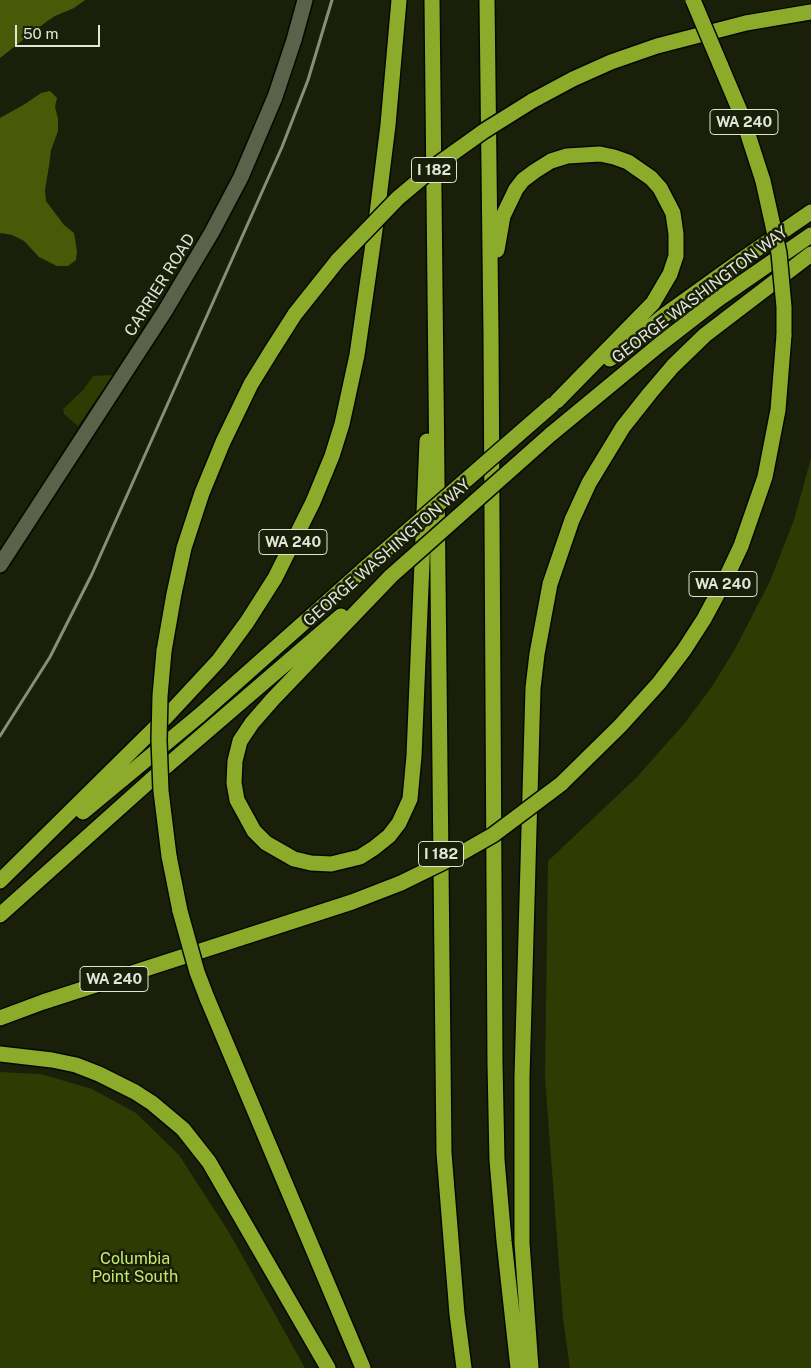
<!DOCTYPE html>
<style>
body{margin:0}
#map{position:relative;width:811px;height:1368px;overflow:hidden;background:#191f09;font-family:"Public Sans",sans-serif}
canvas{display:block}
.scale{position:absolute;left:15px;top:25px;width:85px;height:22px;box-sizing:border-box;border:2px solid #e1e6d8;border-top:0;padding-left:6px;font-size:15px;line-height:18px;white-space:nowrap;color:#e1e6d8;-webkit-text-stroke:4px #191f09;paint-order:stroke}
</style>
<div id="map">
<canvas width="811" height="1368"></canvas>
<div class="scale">50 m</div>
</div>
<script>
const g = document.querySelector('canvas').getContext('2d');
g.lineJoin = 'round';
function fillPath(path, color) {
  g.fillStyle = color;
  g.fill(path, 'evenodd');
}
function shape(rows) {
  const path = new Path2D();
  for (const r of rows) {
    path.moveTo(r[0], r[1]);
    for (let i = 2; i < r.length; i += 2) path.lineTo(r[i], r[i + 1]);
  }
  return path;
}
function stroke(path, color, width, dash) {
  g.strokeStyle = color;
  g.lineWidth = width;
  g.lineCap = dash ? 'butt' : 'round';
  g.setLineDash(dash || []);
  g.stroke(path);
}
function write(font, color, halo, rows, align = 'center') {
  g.font = font + ' "Public Sans",sans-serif';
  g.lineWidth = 5;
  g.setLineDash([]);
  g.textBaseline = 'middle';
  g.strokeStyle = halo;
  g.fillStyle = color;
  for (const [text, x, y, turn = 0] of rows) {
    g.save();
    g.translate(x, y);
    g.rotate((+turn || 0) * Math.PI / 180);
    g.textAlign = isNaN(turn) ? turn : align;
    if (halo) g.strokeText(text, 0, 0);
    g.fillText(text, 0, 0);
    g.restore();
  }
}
fillPath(shape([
 [113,375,78,426,64,414,63,409,83,390,93,376],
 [811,458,811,1368,570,1368,563,1319,545,1077,548,861,636,778,684,724,713,685,735,649,770,581,794,520],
 [0,1072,41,1074,92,1089,136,1113,179,1155,230,1234,305,1368,0,1368]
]), '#2e3b02');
fillPath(shape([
 [0,0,85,0,74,8,55,16,46,22,0,58],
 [50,91,57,98,55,107,58,119,58,131,51,150,49,166,45,190,46,201,64,225,74,233,77,251,76,260,68,266,57,266,39,257,24,241,12,235,1,233,0,234,0,118,25,104,41,93]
]), '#485a07');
const minor = shape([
 [0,565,165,311,212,232,241,177,275,97,294,40,305,0]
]);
const highway = shape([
 [432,0,444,1153,457,1314,464,1368],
 [487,0,491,334,495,1064,497,1160,504,1241,518,1368],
 [720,64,742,116,763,181],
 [532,101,573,79,611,62,657,46,746,23,811,12],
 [497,250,503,216,516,189,523,180,535,171,551,161,567,156,600,154,614,157,628,162,651,178,660,188,673,213,676,234,676,256,670,274,653,303,557,401],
 [610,359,666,314,744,258,811,212],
 [550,435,659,345,717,300,811,235],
 [391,576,273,699,252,723,240,741,235,761,234,783,237,800,254,831,266,843,294,859,311,863,331,864,360,857,374,848,389,836,399,823,410,799,414,756,427,441],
 [164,651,174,594,184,548,202,493,223,442,251,384,272,350,295,314,338,260],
 [561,784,620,726,659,683,684,650,704,619,725,580,741,546,765,477,778,410,784,335],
 [83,812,200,715,363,570],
 [169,856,180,911],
 [0,881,166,717,219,660,247,622,275,578,313,502,332,456,342,424,357,355,375,230,388,125,399,0],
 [0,915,162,770,341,616],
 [207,998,363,1368],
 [0,1018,43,1002,352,902,401,883],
 [0,1054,52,1060,76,1065,99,1074,135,1092,152,1103,183,1129,209,1162,328,1368],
 [531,1368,522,1243,522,1077,533,688,537,654,550,584,572,520,589,483,623,427,650,393,673,366,705,335,811,254]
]);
stroke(minor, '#050800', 18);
stroke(highway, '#050800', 18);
stroke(minor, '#5a6249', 15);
stroke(highway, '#8dab2a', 15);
stroke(shape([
 [0,736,50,657,92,574,282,147,308,80,332,0]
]), '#888d7c', 3);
const highwayBridge = shape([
 [693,0,720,64],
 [763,181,779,253,784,307,784,335],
 [338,260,398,198,442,161,484,131,532,101],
 [363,570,552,405],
 [391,576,550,435],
 [164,651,160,696,159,740,161,791,169,856],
 [401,883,458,855,493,835,561,784],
 [180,911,197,972,207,998]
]);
stroke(highwayBridge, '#050800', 18, []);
stroke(highwayBridge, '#8dab2a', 15);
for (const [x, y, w] of [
 [744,122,68],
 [434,170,45],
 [293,542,68],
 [723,584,68],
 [441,854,45],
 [114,979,68]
]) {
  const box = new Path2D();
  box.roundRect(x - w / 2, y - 12.5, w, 25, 4);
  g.fillStyle = '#191f09';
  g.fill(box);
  stroke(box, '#e1e6d8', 1);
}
write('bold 15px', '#e1e6d8', null, [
 ["WA 240",744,122],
 ["I 182",434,170],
 ["WA 240",293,542],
 ["WA 240",723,584],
 ["I 182",441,854],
 ["WA 240",114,979]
]);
write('16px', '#e1e6d8', '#191f09', [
 ["CARRIER ROAD",160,285,-58],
 ["GEORGE WASHINGTON WAY",700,295,-37],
 ["GEORGE WASHINGTON WAY",387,553,-41]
]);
write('16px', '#c8ea6b', '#191f09', [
 ["Columbia",135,1259],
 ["Point South",135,1277]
]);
</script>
